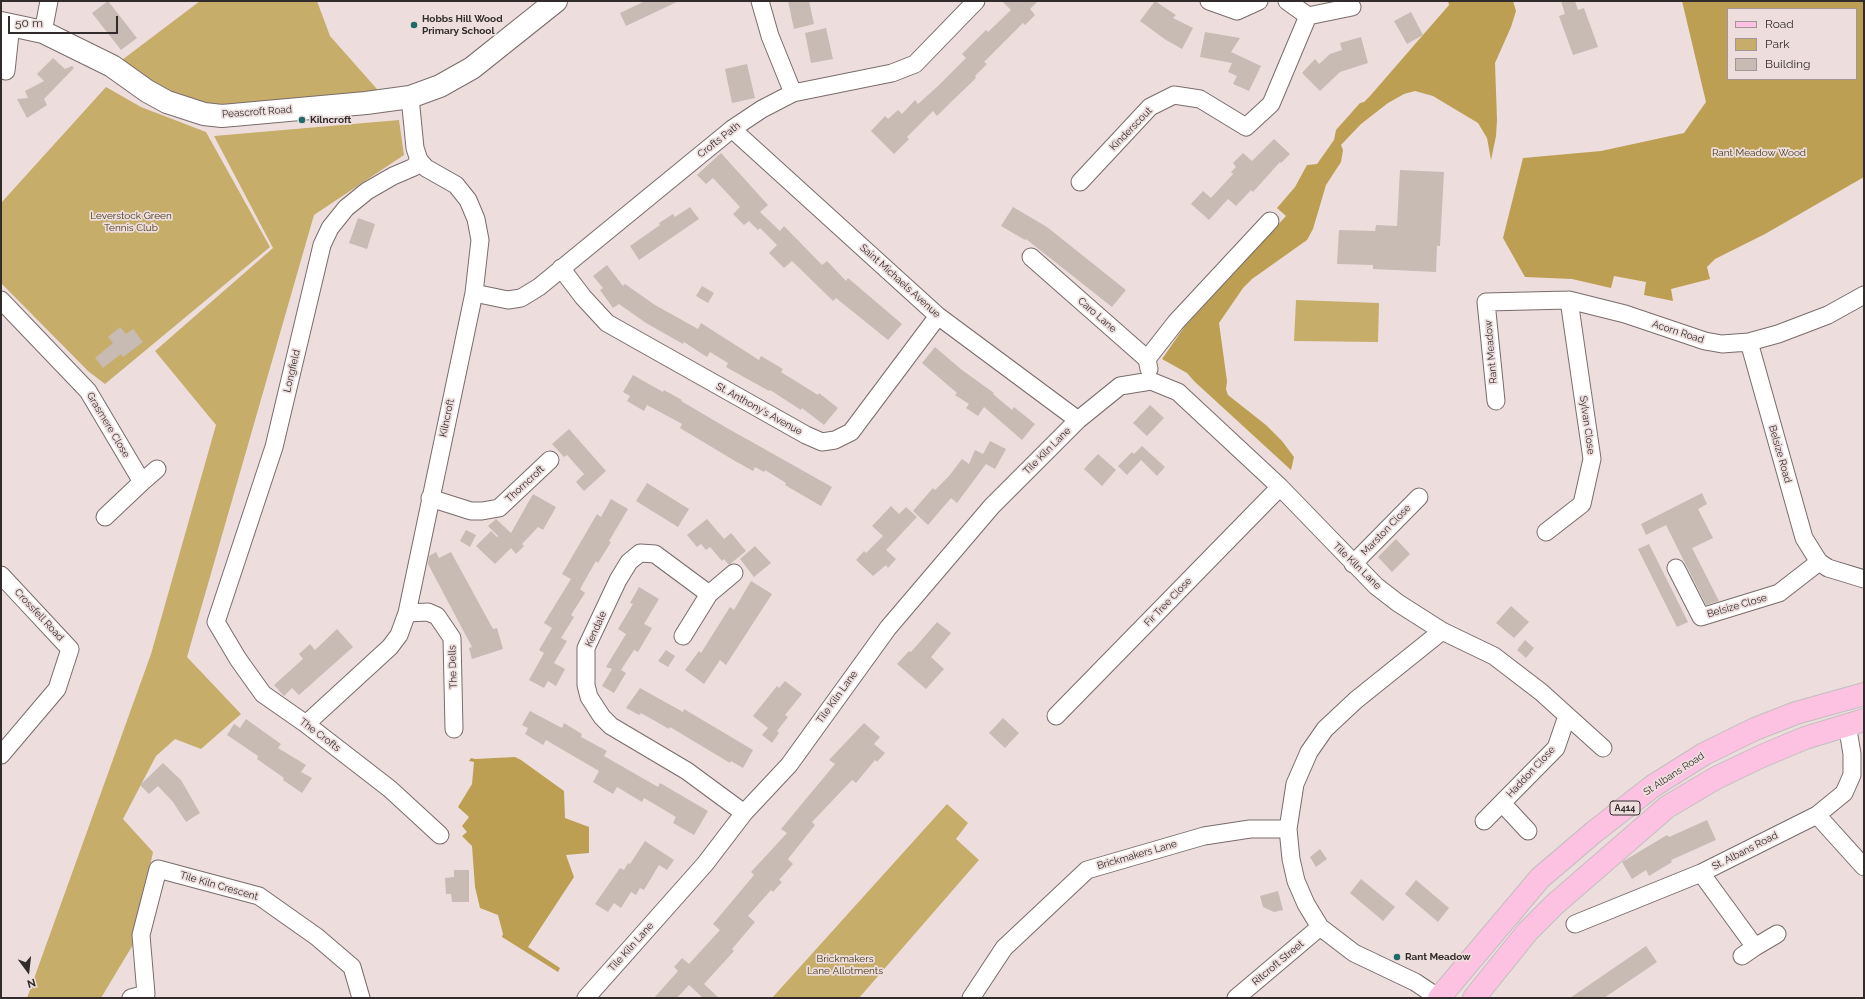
<!DOCTYPE html>
<style>
body{margin:0}
#map{position:relative;width:1865px;height:999px;overflow:hidden;background:#eddedd;font-family:Raleway,sans-serif}
canvas{display:block}
.frame{position:absolute;inset:0;border:2px solid #312b2b;pointer-events:none}
.legend{position:absolute;left:1727px;top:8px;width:130px;height:72px;box-sizing:border-box;background:#eddedd;border:1px solid #a29696;margin:0;padding:5px 7px;list-style:none;font-size:12px;color:#312b2b}
.legend li{display:flex;align-items:center;gap:8px;height:20px}
.legend b{width:20px;border:1px solid #a29696}
.north{position:absolute;left:8px;top:951px;width:40px;height:40px;-webkit-text-stroke:3px #eddedd;paint-order:stroke;rotate:165deg;font-size:11px;font-weight:700;line-height:16px;text-align:center;color:#312b2b}
.north::after{content:'';display:block;margin:auto;width:14px;height:18px;background:#312b2b;clip-path:polygon(50% 0,100% 100%,50% 72%,0 100%)}
.scale{position:absolute;left:8px;top:16px;width:110px;height:18px;box-sizing:border-box;border:2px solid #312b2b;border-top:0;padding-left:5px;font-size:12px;line-height:14px;white-space:nowrap;color:#312b2b;-webkit-text-stroke:3px #eddedd;paint-order:stroke}
</style>
<div id="map">
<canvas width="1865" height="999"></canvas>
<div class="frame"></div>
<ul class="legend">
<li><b style="height:5px;background:#fdc1e1"></b>Road</li>
<li><b style="height:11px;background:#c7ad6a"></b>Park</li>
<li><b style="height:11px;background:#c7bbb4"></b>Building</li>
</ul>
<div class="north">N</div>
<div class="scale">50 m</div>
</div>
<script>
const g = document.querySelector('canvas').getContext('2d');
g.lineJoin = 'round';
function fillPath(path, color) {
  g.fillStyle = color;
  g.fill(path, 'evenodd');
}
function shape(rows) {
  const path = new Path2D();
  for (const r of rows) {
    path.moveTo(r[0], r[1]);
    for (let i = 2; i < r.length; i += 2) path.lineTo(r[i], r[i + 1]);
  }
  return path;
}
function stroke(path, color, width, dash) {
  g.strokeStyle = color;
  g.lineWidth = width;
  g.lineCap = dash ? 'butt' : 'round';
  g.setLineDash(dash || []);
  g.stroke(path);
}
function write(font, color, halo, rows, align = 'center') {
  g.font = font + ' Raleway,sans-serif';
  g.lineWidth = 3.5;
  g.setLineDash([]);
  g.textBaseline = 'middle';
  g.strokeStyle = halo;
  g.fillStyle = color;
  for (const [text, x, y, turn = 0] of rows) {
    g.save();
    g.translate(x, y);
    g.rotate((+turn || 0) * Math.PI / 180);
    g.textAlign = isNaN(turn) ? turn : align;
    if (halo) g.strokeText(text, 0, 0);
    g.fillText(text, 0, 0);
    g.restore();
  }
}
fillPath(shape([
 [200,1,317,1,330,36,392,106,190,105,114,66],
 [106,87,141,107,206,132,270,247,105,384,88,371,1,283,1,203],
 [399,120,404,155,314,215,187,657,241,714,201,749,175,739,156,756,123,819,153,852,134,943,101,998,27,998,151,654,216,425,155,351,273,248,214,136],
 [1296,300,1379,303,1378,342,1294,341],
 [947,804,968,823,956,839,979,860,859,998,772,998]
]), '#c7ad6a');
fillPath(shape([
 [1448,1,1513,1,1516,11,1511,27,1495,63,1497,120,1496,136,1491,160,1487,138,1478,123,1433,96,1415,91,1404,94,1388,103,1361,124,1341,145,1343,150,1341,162,1326,185,1313,229,1307,240,1252,279,1243,288,1219,323,1227,381,1226,389,1228,395,1266,425,1282,441,1294,457,1291,470,1195,382,1187,373,1162,359,1185,326,1286,216,1277,208,1295,187,1307,165,1317,164,1334,140,1336,130,1360,103,1364,102,1370,96,1449,5],
 [1682,1,1864,1,1864,177,1765,234,1715,259,1707,267,1710,279,1671,289,1673,301,1644,295,1646,282,1614,276,1611,288,1572,279,1525,277,1503,238,1523,158,1601,151,1684,133,1706,102],
 [1728,9,1856,9,1856,79,1728,79],
 [515,757,521,760,564,791,565,818,589,827,589,853,566,855,574,877,528,947,560,968,558,972,502,937,503,934,498,915,480,908,475,887,472,846,462,836,467,832,462,826,469,817,458,807,472,784,474,762,469,761,471,758,475,759]
]), '#bc9f52');
fillPath(shape([
 [108,1,137,38,121,50,92,13],
 [645,1,679,1,626,26,620,13],
 [788,1,809,1,814,24,794,29],
 [1002,1,1038,1,1030,9,1035,15,1025,25,1023,23,984,62,987,64,975,76,976,78,951,102,937,116,933,111,907,137,909,139,894,154,871,131,885,116,888,119,898,110,902,114,915,100,918,104,938,86,966,58,962,54,986,30,988,32,1011,10],
 [1155,1,1176,15,1173,18,1193,28,1182,49,1166,40,1140,21],
 [1561,1,1575,1,1578,10,1584,8,1598,47,1573,55,1559,16,1565,14],
 [1411,12,1423,35,1407,44,1394,21],
 [826,28,833,59,811,63,805,33],
 [1205,32,1240,38,1231,52,1261,66,1249,91,1233,84,1237,76,1228,72,1232,63,1200,57],
 [1361,37,1368,63,1340,72,1320,91,1302,73,1315,59,1319,64,1330,54,1342,50,1340,43],
 [53,58,65,69,72,66,74,68,44,99,47,105,27,118,17,99,28,98,25,91,44,81,37,74],
 [747,64,755,98,732,103,725,69],
 [1274,139,1290,154,1281,163,1280,162,1253,192,1251,190,1236,206,1228,199,1209,220,1191,204,1203,191,1211,198,1233,174,1231,172,1236,167,1233,163,1243,153,1252,161],
 [721,153,768,205,760,212,780,231,784,226,822,265,827,261,846,281,848,278,902,324,888,340,836,298,833,301,792,261,784,268,769,253,777,245,760,228,758,230,749,221,744,225,733,214,740,207,713,178,706,184,697,175],
 [1400,170,1444,172,1440,246,1437,246,1436,272,1373,269,1373,265,1337,264,1339,230,1375,231,1376,225,1397,226],
 [690,207,699,219,639,260,630,246,660,225,659,223,673,214,675,217],
 [1013,207,1047,227,1126,290,1112,307,1026,239,1025,240,1001,226],
 [358,218,375,224,367,249,349,243],
 [607,265,623,286,625,284,655,305,698,329,701,323,759,360,761,356,783,369,781,372,818,395,819,393,838,408,824,425,802,408,801,410,770,390,769,391,726,367,728,363,710,352,707,357,684,342,683,344,646,323,619,304,613,308,600,290,603,288,593,276],
 [702,286,714,293,708,303,696,296],
 [120,327,126,334,133,329,143,342,123,357,121,354,103,368,95,358,113,343,108,337],
 [935,347,962,370,994,393,993,394,1012,410,1014,407,1035,424,1022,440,984,407,978,416,966,408,969,404,955,395,957,393,922,363],
 [633,375,663,392,664,390,682,400,681,401,727,428,832,487,821,506,785,485,786,483,765,470,764,472,755,467,753,471,735,461,680,428,682,424,647,405,644,411,627,401,630,396,623,392],
 [1150,405,1164,418,1147,436,1133,423],
 [569,429,606,471,584,491,576,482,584,474,567,455,564,457,552,444],
 [990,441,1006,449,995,469,986,464,957,503,951,498,928,525,913,511,933,488,935,490,949,476,962,459,969,464,975,450,983,454],
 [1142,446,1165,467,1157,476,1141,460,1127,475,1118,466,1132,452,1134,454],
 [1098,454,1116,470,1102,486,1084,469],
 [647,483,689,509,678,527,636,501],
 [1702,493,1707,504,1698,509,1713,538,1692,548,1719,601,1706,605,1666,525,1646,535,1641,524],
 [533,494,556,507,543,530,538,527,522,544,524,546,516,554,511,548,495,564,476,546,491,531,497,537,498,536,488,526,496,519,511,533],
 [611,499,628,509,609,541,611,542,598,563,596,561,580,589,585,593,571,615,574,617,561,638,567,641,554,663,565,669,556,686,548,681,544,688,529,680,544,653,539,650,552,628,544,623,571,579,562,574,597,514,601,517],
 [891,506,899,514,906,507,917,517,886,550,896,559,888,568,886,565,873,576,856,560,864,551,866,553,883,536,872,526],
 [707,519,724,539,731,533,746,551,729,565,724,559,722,561,710,547,706,550,701,544,697,547,687,535],
 [466,530,476,535,470,547,460,541],
 [1396,539,1410,554,1392,572,1378,557],
 [1649,544,1688,622,1677,627,1638,549],
 [755,546,771,563,754,577,740,559],
 [436,552,439,558,451,552,493,629,497,628,503,649,472,659,469,648,472,647,428,564,429,556],
 [751,581,772,594,726,665,720,660,704,684,685,670,699,651,701,653,730,607,734,610],
 [639,587,659,599,644,624,652,628,638,652,634,650,621,670,626,673,614,693,602,686,612,669,606,667,626,634,618,629,633,604,630,603],
 [1511,606,1529,622,1514,638,1496,623],
 [937,622,951,633,931,657,944,669,926,689,897,664,909,651,911,652],
 [337,629,353,647,299,695,292,688,284,696,274,685,303,659,299,654,310,644,315,650],
 [1525,640,1534,648,1526,658,1517,650],
 [666,650,675,656,668,667,658,661],
 [785,681,802,694,785,715,788,717,777,731,779,733,772,743,762,735,768,728,753,716,777,686,779,688],
 [640,688,683,712,684,709,753,750,743,768,731,761,730,763,670,727,669,729,641,713,639,715,626,708],
 [530,711,562,728,564,723,582,734,581,737,607,751,604,756,658,787,660,783,708,811,694,835,673,823,676,817,644,798,642,802,617,787,613,794,593,782,599,771,546,740,543,745,525,734,528,728,522,725],
 [1003,718,1019,733,1005,748,989,733],
 [246,719,281,744,278,748,306,765,301,772,312,778,302,793,283,780,284,778,257,759,258,756,227,735,234,724,240,728],
 [864,723,880,737,874,744,885,753,877,762,875,760,856,783,852,780,812,822,815,825,788,859,793,864,779,880,782,882,773,892,771,890,748,916,755,922,732,949,734,951,704,984,719,998,703,998,689,985,677,998,654,998,678,971,674,967,682,958,689,964,720,930,713,924,754,875,751,872,787,833,781,829,835,764,829,760],
 [163,763,181,780,200,813,186,822,173,802,158,786,149,794,140,785],
 [1707,820,1716,840,1671,860,1672,862,1649,876,1646,870,1632,879,1622,862,1667,835,1669,837],
 [645,841,674,860,667,870,659,865,644,890,640,888,636,895,631,892,621,908,614,903,608,912,595,904,620,868,624,870,628,863,630,864],
 [1320,849,1327,859,1316,867,1310,857],
 [454,870,469,870,469,902,452,902,451,894,446,894,445,878,454,877],
 [1361,879,1395,907,1383,921,1350,893],
 [1416,880,1449,908,1438,922,1405,894],
 [1278,891,1283,910,1274,912,1263,907,1260,896],
 [1646,946,1657,962,1604,998,1570,998]
]), '#c7bbb4');
const minor = shape([
 [760,1,770,36,793,93],
 [1209,1,1237,11,1259,1],
 [1308,16,1352,7],
 [43,32,49,1],
 [6,71,11,24],
 [732,129,938,316,1078,420],
 [419,160,414,167,393,176,367,191,346,208,330,228,322,245,274,447,216,622,238,659,263,694,306,724,390,789,440,835],
 [1080,182,1150,107,1174,95,1200,99,1246,127,1271,104,1308,16,1287,1],
 [1031,257,1147,359,1149,369],
 [561,268,583,297,607,323,806,435,822,442,835,440,851,432,938,316],
 [474,293,508,300,521,298,539,287,732,129,762,109,793,93,892,73,915,64,976,1],
 [1,300,88,391,142,482,105,517],
 [1749,342,1804,538,1819,562],
 [1147,359,1176,322,1270,221],
 [1496,401,1486,302,1569,300,1625,314,1705,341,1722,344,1749,342,1778,334,1828,315,1864,295],
 [142,482,157,469],
 [430,498,471,511,482,511,499,508,550,460],
 [1546,532,1582,504,1592,459,1569,300],
 [1353,564,1419,497],
 [1676,568,1701,617,1779,593,1819,562,1828,568,1864,579],
 [1,575,70,649,57,689,1,755],
 [709,594,734,573],
 [407,613,428,612,437,616,452,638,454,729],
 [683,636,709,594,655,554,640,553,629,562,618,580,586,648,586,685,589,697,602,717,611,726,687,771,744,813],
 [1056,716,1280,487],
 [306,724,390,647,399,635,407,613,474,293,480,240,476,219,468,200,456,185,426,168,419,160,415,148,410,97],
 [1502,803,1528,831],
 [1817,815,1864,867],
 [1484,821,1556,748,1567,716],
 [1701,873,1755,947,1742,956],
 [1575,924,1701,873,1817,815,1844,793,1852,775,1852,754,1847,724],
 [1755,947,1777,934],
 [146,994,141,935,158,869,259,896,317,937,352,967,361,998],
 [131,998,146,994],
 [586,998,705,864,744,813,789,765,888,628,992,506,1078,420,1120,386,1151,381,1178,392,1280,487,1376,586,1398,603,1442,631,1494,656,1541,692,1603,748],
 [971,998,1004,948,1087,870,1204,836,1250,829,1288,829],
 [1236,998,1320,927],
 [1439,998,1415,982,1354,953,1320,927,1306,904,1296,881,1291,859,1288,829,1295,784,1309,752,1325,729,1356,700,1442,631]
]);
const tertiary = shape([
 [1,23,43,32,112,66,147,91,167,102,204,114,222,116,366,103,410,97,440,86,472,68,556,1]
]);
const primary = shape([
 [1439,998,1540,878,1594,832,1653,786,1704,754,1755,729,1796,713,1864,694],
 [1474,998,1528,931,1554,905,1667,807,1716,778,1762,756,1805,738,1864,720]
]);
stroke(minor, '#796c6b', 19);
stroke(tertiary, '#796c6b', 24);
stroke(primary, '#c1bfbf', 24);
stroke(minor, '#fff', 17);
stroke(tertiary, '#fff', 22);
stroke(primary, '#fdc1e1', 22);
for (const [x, y, r, color] of [
 [414,25,4,"#1f6b67"],
 [302,120,4,"#1f6b67"],
 [1397,957,4,"#1f6b67"]
]) {
  const dot = new Path2D();
  dot.arc(x, y, r, 0, 2 * Math.PI);
  g.fillStyle = color;
  g.fill(dot);
  stroke(dot, '#eddedd', 1.5);
}
for (const [x, y, w] of [
 [1625,808,30]
]) {
  const box = new Path2D();
  box.roundRect(x - w / 2, y - 7, w, 14, 3);
  g.fillStyle = '#eddedd';
  g.fill(box);
  stroke(box, '#312b2b', 1);
}
write('bold 9px', '#312b2b', null, [
 ["A414",1625,808]
]);
write('bold 10px', '#312b2b', '#eddedd', [
 ["Hobbs Hill Wood",422,19],
 ["Primary School",422,31],
 ["Kilncroft",310,120],
 ["Rant Meadow",1405,957]
], 'left');
write('10px', '#312b2b', '#eddedd', [
 ["Peascroft Road",257,112,-4],
 ["Kinderscout",1131,129,-46],
 ["Crofts Path",719,140,-38],
 ["Saint Michaels Avenue",900,281,42],
 ["Caro Lane",1097,315,41],
 ["Acorn Road",1678,332,18],
 ["Rant Meadow",1491,352,-95],
 ["Longfield",292,371,-77],
 ["St. Anthony's Avenue",759,409,29],
 ["Kilncroft",447,418,-78],
 ["Grasmere Close",108,425,59],
 ["Sylvan Close",1587,425,82],
 ["Tile Kiln Lane",1047,451,-45],
 ["Belsize Road",1780,454,74],
 ["Thorncroft",525,484,-43],
 ["Marston Close",1386,530,-46],
 ["Tile Kiln Lane",1357,566,44],
 ["Fir Tree Close",1168,602,-46],
 ["Belsize Close",1737,606,-16],
 ["Crossfell Road",39,615,47],
 ["Kendale",596,629,-66],
 ["The Dells",453,667,-92],
 ["Tile Kiln Lane",837,697,-54],
 ["The Crofts",320,735,37],
 ["Haddon Close",1531,772,-47],
 ["St Albans Road",1674,774,-33],
 ["St. Albans Road",1745,851,-27],
 ["Brickmakers Lane",1137,855,-16],
 ["Tile Kiln Crescent",219,886,16],
 ["Tile Kiln Lane",631,947,-48],
 ["Ritcroft Street",1278,963,-40]
]);
write('10px', '#453917', '#eddedd', [
 ["Rant Meadow Wood",1759,153],
 ["Leverstock Green",131,216],
 ["Tennis Club",131,228],
 ["Brickmakers",845,959],
 ["Lane Allotments",845,971]
]);
</script>
